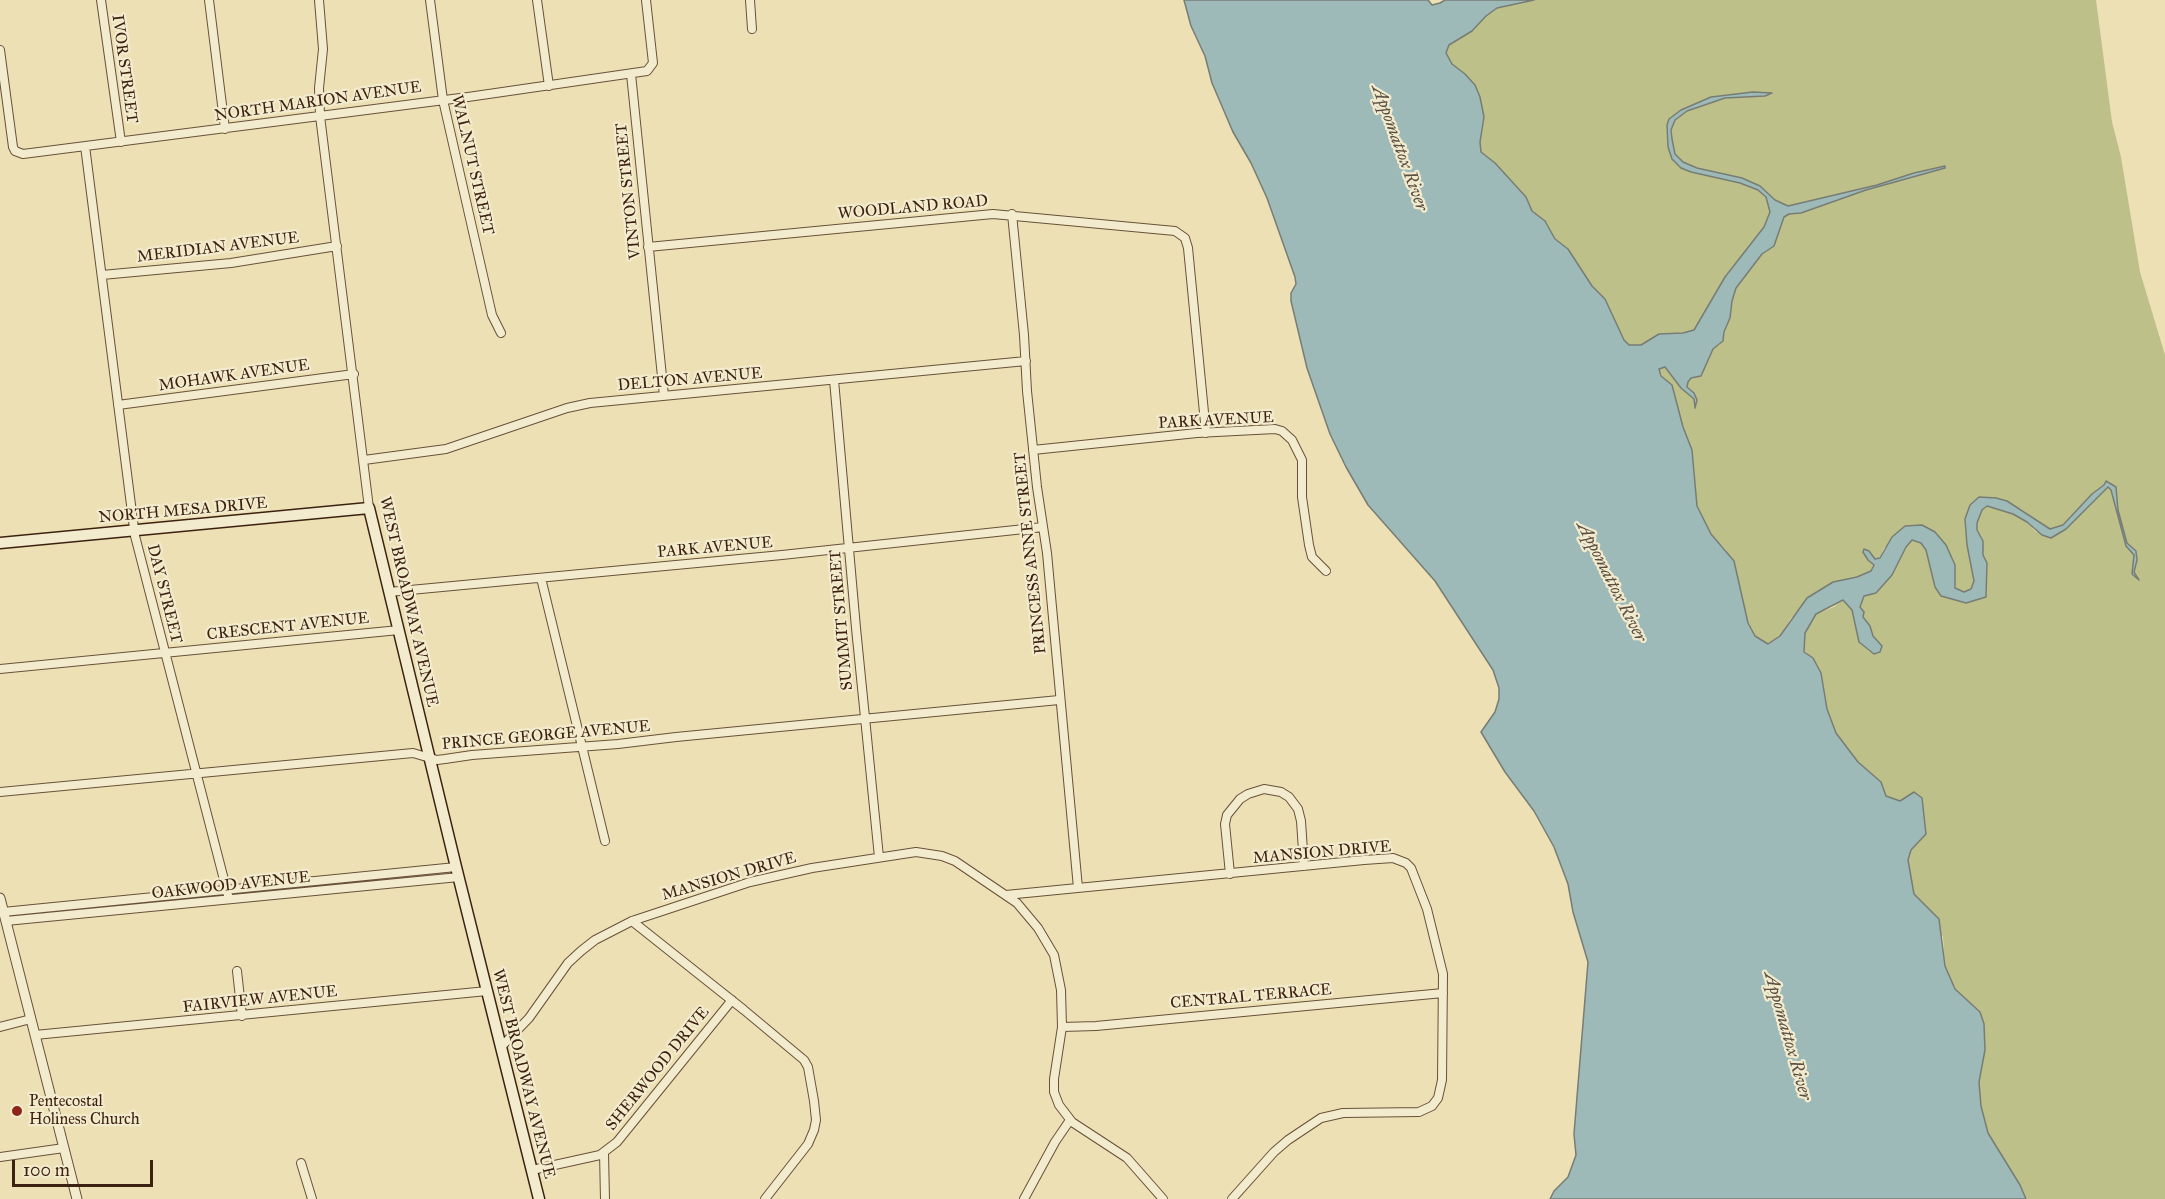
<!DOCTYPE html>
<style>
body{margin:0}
#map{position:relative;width:2165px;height:1199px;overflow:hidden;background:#ece0b4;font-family:"IM FELL Great Primer",serif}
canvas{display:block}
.scale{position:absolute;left:12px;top:1160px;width:141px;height:27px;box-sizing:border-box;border:3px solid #3d2110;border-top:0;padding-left:8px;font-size:18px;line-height:21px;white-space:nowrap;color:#3d2110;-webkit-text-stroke:4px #f3ebce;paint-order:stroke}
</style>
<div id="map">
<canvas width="2165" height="1199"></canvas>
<div class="scale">100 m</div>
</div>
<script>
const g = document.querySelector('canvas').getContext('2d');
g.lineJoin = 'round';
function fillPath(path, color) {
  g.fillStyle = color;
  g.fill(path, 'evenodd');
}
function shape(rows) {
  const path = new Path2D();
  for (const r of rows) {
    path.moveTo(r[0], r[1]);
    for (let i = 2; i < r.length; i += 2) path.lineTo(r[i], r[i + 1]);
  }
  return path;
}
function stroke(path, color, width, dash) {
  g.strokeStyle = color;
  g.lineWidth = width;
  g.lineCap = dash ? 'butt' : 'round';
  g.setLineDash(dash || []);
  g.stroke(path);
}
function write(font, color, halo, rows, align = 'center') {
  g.font = font + ' "IM FELL Great Primer",serif';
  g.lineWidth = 4.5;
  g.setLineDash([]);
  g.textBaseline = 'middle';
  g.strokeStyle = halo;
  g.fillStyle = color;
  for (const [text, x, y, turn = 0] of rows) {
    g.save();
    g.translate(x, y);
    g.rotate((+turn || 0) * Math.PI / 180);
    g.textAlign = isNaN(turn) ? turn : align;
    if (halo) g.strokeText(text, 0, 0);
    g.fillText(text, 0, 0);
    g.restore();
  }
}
fillPath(shape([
 [1534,0,2096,0,2112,122,2121,157,2140,272,2165,355,2165,1199,2026,1199,2020,1185,1988,1133,1981,1106,1979,1082,1985,1050,1979,1012,1955,989,1945,966,1943,937,1914,894,1908,860,1911,850,1926,834,1924,827,1900,801,1885,796,1881,782,1858,762,1836,733,1827,709,1821,673,1804,650,1805,633,1812,618,1816,614,1834,607,1843,600,1852,610,1859,642,1869,651,1878,654,1882,646,1873,636,1870,626,1863,616,1859,607,1864,596,1892,575,1906,547,1912,540,1921,543,1926,550,1935,587,1941,596,1987,595,1987,563,1983,555,1983,541,1977,530,1977,523,1982,510,1987,506,2013,514,2027,522,2035,531,2051,538,2108,487,2111,490,2126,546,2134,555,2132,574,2139,577,2134,572,2137,560,2136,551,2127,543,2118,510,2115,485,2104,485,2092,494,2063,525,2050,529,2021,509,1979,497,1967,545,1974,581,1971,589,1964,592,1955,588,1955,565,1946,545,1935,532,1922,525,1884,548,1880,558,1875,559,1871,571,1857,577,1833,582,1791,618,1780,636,1772,643,1768,644,1755,636,1748,623,1726,550,1711,534,1697,506,1692,450,1659,368,1665,367,1681,388,1694,399,1695,406,1694,393,1687,386,1688,382,1691,378,1701,376,1713,348,1720,345,1730,318,1732,301,1736,288,1762,254,1774,246,1784,217,1789,213,1801,213,1866,190,1945,168,1914,173,1877,185,1788,206,1775,200,1760,186,1742,178,1697,168,1683,162,1675,154,1672,139,1671,130,1675,120,1687,111,1725,98,1765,96,1771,93,1753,92,1711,97,1681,110,1669,119,1668,147,1691,172,1740,183,1758,190,1766,196,1770,212,1764,227,1725,277,1694,330,1683,333,1659,334,1641,345,1629,345,1624,340,1605,299,1592,286,1568,249,1555,239,1545,221,1532,211,1526,197,1495,163,1481,152,1480,142,1484,117,1480,97,1475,85,1465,74,1452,64,1446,53,1449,45,1472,31,1486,16,1497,8]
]), '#bec089');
const water = shape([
 [1184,0,1428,0,1432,5,1440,3,1445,0,1534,0,1497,8,1486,16,1472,31,1449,45,1446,53,1452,64,1465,74,1475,85,1480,97,1484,117,1480,142,1481,152,1495,163,1526,197,1532,211,1545,221,1555,239,1568,249,1592,286,1605,299,1624,340,1629,345,1641,345,1659,334,1683,333,1694,330,1725,277,1764,227,1770,212,1766,197,1758,190,1740,183,1691,172,1681,168,1672,159,1668,147,1667,125,1669,119,1681,110,1711,97,1753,92,1772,93,1765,96,1725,98,1687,111,1675,120,1671,130,1672,139,1675,154,1683,162,1697,168,1742,178,1760,186,1775,200,1788,206,1877,185,1914,173,1945,166,1945,168,1866,190,1801,213,1789,214,1784,217,1774,246,1762,254,1736,288,1732,301,1730,318,1724,332,1723,341,1713,349,1701,376,1691,378,1688,382,1687,387,1694,393,1697,400,1695,408,1694,399,1681,388,1665,367,1659,369,1661,376,1672,385,1683,427,1692,450,1697,506,1711,534,1734,561,1748,623,1755,636,1768,644,1780,636,1807,598,1833,582,1857,577,1871,571,1874,565,1868,560,1863,552,1864,549,1869,551,1875,559,1880,558,1892,537,1905,526,1922,525,1935,532,1946,545,1955,565,1955,588,1964,592,1971,589,1974,581,1967,545,1965,519,1970,505,1979,497,1996,498,2007,501,2050,529,2063,525,2092,494,2104,485,2106,481,2116,487,2118,510,2127,543,2136,551,2137,560,2134,572,2139,580,2132,574,2134,555,2126,546,2111,490,2108,487,2066,529,2051,538,2042,535,2027,522,2013,514,1987,506,1982,510,1977,523,1977,530,1983,541,1983,555,1987,563,1986,597,1966,603,1941,596,1935,587,1926,550,1921,543,1912,540,1906,547,1892,575,1876,593,1864,596,1860,607,1864,612,1863,617,1870,626,1873,636,1882,646,1880,652,1874,654,1859,642,1852,610,1843,600,1816,614,1805,633,1804,652,1813,658,1821,673,1827,709,1836,733,1858,762,1881,782,1886,796,1900,801,1914,792,1922,798,1926,834,1911,850,1908,860,1914,894,1939,919,1945,966,1955,989,1980,1012,1984,1024,1985,1050,1979,1082,1981,1106,1988,1133,2020,1185,2026,1199,1550,1199,1554,1191,1568,1177,1576,1155,1574,1134,1588,962,1573,912,1568,884,1554,847,1534,811,1505,772,1481,732,1495,712,1499,699,1499,688,1493,670,1435,581,1368,505,1346,467,1330,434,1307,368,1291,301,1291,293,1296,284,1295,277,1267,198,1251,163,1233,132,1212,83,1205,56,1191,26,1184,0]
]);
fillPath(water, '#9dbab8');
stroke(water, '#777d75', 1.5);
const minor = shape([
 [101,0,121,142],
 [209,0,225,129],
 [319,0,323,49,319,88,320,116,369,508],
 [430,0,443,100,492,315,501,333],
 [537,0,549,86],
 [750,0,752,29],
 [0,50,13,147,15,151,23,154,468,97,647,71,653,63,646,0],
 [631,74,664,396],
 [85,146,135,536,229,899],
 [1012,214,1024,335,1027,391,1037,487,1047,553,1078,888],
 [648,247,993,214,1175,231,1185,238,1188,248,1206,433],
 [102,275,231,263,337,246],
 [834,380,856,628,879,857],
 [118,405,354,374],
 [1033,450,1197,433,1275,429,1282,431,1292,440,1302,460,1302,497,1309,545,1312,557,1326,571],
 [364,460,446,449,567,408,590,403,1026,361],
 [541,578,605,841],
 [389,592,782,555,1043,527],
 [0,669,399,630],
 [0,792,413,753,437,760,445,759,472,755,618,744,676,737,1059,700],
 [1230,874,1225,824,1227,815,1240,799,1248,794,1264,789,1281,792,1289,797,1298,809,1301,821,1304,866],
 [1006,895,1364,860,1393,858,1406,863,1411,868,1427,909,1443,974,1442,1080,1438,1098,1432,1106,1419,1112,1343,1113,1321,1118,1288,1140,1274,1152,1232,1199],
 [3,912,456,867],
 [6,921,459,877],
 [632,921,744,1010,804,1060,808,1067,814,1101,816,1120,814,1130,808,1144,765,1199],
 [237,971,242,1016],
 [0,1027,31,1019],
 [1062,1027,1096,1026,1443,993],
 [35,1035,487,991],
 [501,1047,529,1018,568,963,581,951,595,940,632,921,750,882,812,868,916,852,942,856,955,861,1017,903,1038,928,1054,955,1061,990,1062,1027,1054,1079,1054,1092,1059,1105,1072,1122,1127,1158,1163,1199],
 [604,1153,605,1199],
 [0,1157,64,1148],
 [301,1163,312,1199],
 [532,1170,600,1155,617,1142,732,1000],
 [1024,1199,1055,1142,1070,1120]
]);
const tertiary = shape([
 [0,898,77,1199]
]);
const secondary = shape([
 [0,543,369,508,456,867,539,1199]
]);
stroke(minor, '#695139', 10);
stroke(tertiary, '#695139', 11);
stroke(secondary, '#3d2110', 13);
stroke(minor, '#f3ebce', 8);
stroke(tertiary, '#f3ebce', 9);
stroke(secondary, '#f3ebce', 10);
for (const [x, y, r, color] of [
 [17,1111,6,"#8f2418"]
]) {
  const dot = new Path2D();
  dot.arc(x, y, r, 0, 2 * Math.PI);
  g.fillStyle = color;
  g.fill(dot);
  stroke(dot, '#f3ebce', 2);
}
write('16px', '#3d2110', '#f3ebce', [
 ["IVOR STREET",124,69,82],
 ["NORTH MARION AVENUE",318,102,-8],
 ["WALNUT STREET",472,165,77],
 ["VINTON STREET",629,191,-96],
 ["WOODLAND ROAD",913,208,-5],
 ["MERIDIAN AVENUE",218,248,-7],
 ["MOHAWK AVENUE",234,376,-8],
 ["DELTON AVENUE",690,380,-5],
 ["PARK AVENUE",1216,421,-3],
 ["NORTH MESA DRIVE",183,511,-5],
 ["PARK AVENUE",715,548,-5],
 ["PRINCESS ANNE STREET",1031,553,-96],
 ["DAY STREET",164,594,76],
 ["WEST BROADWAY AVENUE",408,602,77],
 ["SUMMIT STREET",842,620,-95],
 ["CRESCENT AVENUE",288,627,-6],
 ["PRINCE GEORGE AVENUE",546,736,-5],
 ["MANSION DRIVE",1322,853,-5],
 ["MANSION DRIVE",729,877,-16],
 ["OAKWOOD AVENUE",231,886,-6],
 ["CENTRAL TERRACE",1251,997,-5],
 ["FAIRVIEW AVENUE",260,1000,-6],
 ["SHERWOOD DRIVE",658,1069,-51],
 ["WEST BROADWAY AVENUE",523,1074,76]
]);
write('16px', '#3d2110', '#f3ebce', [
 ["Pentecostal",29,1102],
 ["Holiness Church",29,1120]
], 'left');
write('italic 18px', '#5a4f42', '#f3ebce', [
 ["Appomattox River",1399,148,70],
 ["Appomattox River",1611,582,63],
 ["Appomattox River",1787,1036,74]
]);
</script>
